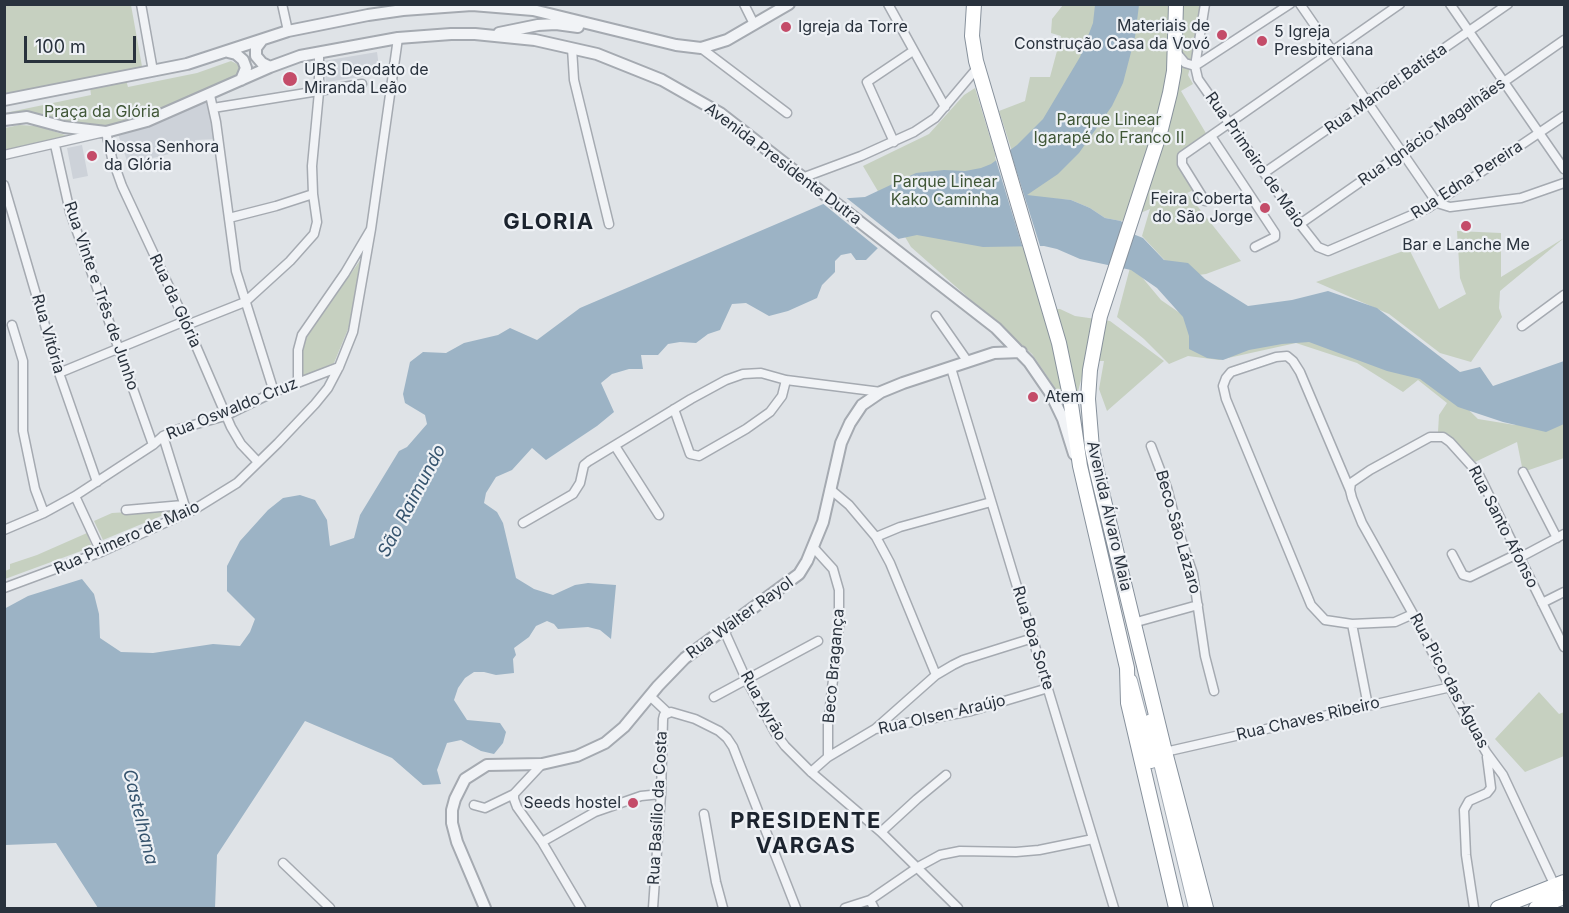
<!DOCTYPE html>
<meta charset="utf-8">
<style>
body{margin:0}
#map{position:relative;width:1569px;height:913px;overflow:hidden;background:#dfe3e7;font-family:Inter,sans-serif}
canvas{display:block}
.frame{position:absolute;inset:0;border:6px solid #29323d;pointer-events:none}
.scale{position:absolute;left:24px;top:36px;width:112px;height:27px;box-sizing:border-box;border:3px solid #29323d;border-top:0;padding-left:8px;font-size:18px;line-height:21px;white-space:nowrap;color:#29323d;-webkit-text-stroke:4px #eef1f5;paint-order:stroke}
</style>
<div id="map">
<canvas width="1569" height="913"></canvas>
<div class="frame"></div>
<div class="scale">100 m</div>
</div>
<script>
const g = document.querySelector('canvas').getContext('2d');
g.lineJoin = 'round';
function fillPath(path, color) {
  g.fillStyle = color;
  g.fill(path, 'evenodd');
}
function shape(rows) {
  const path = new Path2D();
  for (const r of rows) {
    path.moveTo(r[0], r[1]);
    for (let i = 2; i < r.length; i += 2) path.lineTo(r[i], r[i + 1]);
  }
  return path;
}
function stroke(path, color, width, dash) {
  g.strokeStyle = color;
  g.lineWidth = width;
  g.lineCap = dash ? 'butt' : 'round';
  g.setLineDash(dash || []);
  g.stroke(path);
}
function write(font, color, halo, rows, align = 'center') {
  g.font = font + ' Inter,sans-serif';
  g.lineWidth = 4.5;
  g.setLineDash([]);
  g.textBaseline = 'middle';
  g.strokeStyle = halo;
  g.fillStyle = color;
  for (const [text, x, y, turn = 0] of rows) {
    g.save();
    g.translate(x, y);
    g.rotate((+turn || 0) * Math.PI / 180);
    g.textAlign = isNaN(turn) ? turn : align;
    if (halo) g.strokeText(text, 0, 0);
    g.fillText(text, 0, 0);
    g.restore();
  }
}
fillPath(shape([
 [377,52,380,74,326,82,323,61],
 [208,101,217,139,195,140,194,148,128,164,118,134],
 [82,145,88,176,73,179,67,148]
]), '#cdd2d9');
fillPath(shape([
 [4,5,131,5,143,72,5,99],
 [1063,5,1200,5,1192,62,1188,75,1193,84,1181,91,1210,140,1181,160,1198,188,1187,193,1241,261,1206,274,1183,277,1171,267,1142,236,1150,209,1121,221,1105,218,1090,208,1071,200,1030,197,1026,195,999,111,1025,101,1030,77,1050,77,1061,36,1051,33,1052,19],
 [231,61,241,66,238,80,184,103,103,131,33,114,5,119,5,113,91,95,90,87,126,80,128,87,197,73],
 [975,88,1042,309,1060,309,1075,316,1110,321,1164,361,1107,411,1099,389,1104,361,1086,361,1075,403,1064,401,1032,354,911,247,863,166,929,134,964,95],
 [19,125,38,126,71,137,5,151,5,128],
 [1457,231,1501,233,1501,277,1564,238,1500,291,1499,308,1502,317,1471,362,1440,353,1389,314,1316,282,1409,249,1439,309,1466,294,1460,278],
 [361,259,351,322,334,363,303,376,302,344],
 [1131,264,1161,300,1209,333,1293,315,1431,373,1478,419,1515,425,1564,421,1564,458,1523,472,1517,442,1475,462,1438,432,1439,415,1447,403,1418,380,1403,392,1357,363,1296,343,1219,360,1188,356,1169,364,1144,339,1117,317],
 [178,509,103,540,94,521,112,513],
 [87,533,92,547,5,579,5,571,10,569,10,564,37,555],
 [1539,692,1559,714,1564,712,1564,756,1525,772,1495,739]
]), '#c6d0c0');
fillPath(shape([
 [1095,5,1139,5,1135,37,1123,83,1112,106,1079,153,1058,174,1027,195,1071,200,1090,208,1105,218,1121,221,1133,234,1143,238,1164,260,1188,263,1205,279,1248,306,1292,300,1328,291,1377,308,1460,372,1480,367,1493,386,1564,361,1564,424,1546,432,1503,422,1458,407,1420,379,1387,371,1309,342,1282,344,1249,350,1223,360,1207,358,1189,349,1189,336,1183,317,1157,288,1131,270,1080,259,1057,249,1044,246,983,247,917,235,884,242,866,260,856,260,851,253,841,255,835,261,835,272,822,285,817,298,788,311,769,316,746,303,732,304,720,330,708,334,696,343,680,342,668,344,658,355,641,355,643,369,629,369,612,374,601,383,614,412,597,426,546,460,532,448,512,470,496,477,486,493,484,503,497,512,503,523,516,578,534,589,553,595,575,585,588,583,616,585,611,639,600,630,588,627,558,629,554,624,547,621,536,626,529,637,514,648,516,655,513,659,514,673,496,675,484,672,474,672,465,678,458,688,454,700,467,720,500,723,506,732,503,743,494,754,481,751,461,740,447,743,437,770,441,784,423,785,392,758,305,721,217,855,215,908,98,908,56,843,5,845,4,609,28,596,82,579,94,594,99,614,100,638,121,652,153,653,213,644,240,646,250,632,255,619,227,591,227,566,240,541,268,510,283,498,300,495,315,500,327,520,330,546,354,538,360,515,399,451,407,447,427,424,425,415,405,403,403,394,410,362,423,352,446,353,464,343,498,335,510,328,537,340,580,308,835,199,865,197,916,173,944,170,965,171,981,168,991,164,1017,145,1043,119,1080,57,1093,23]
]), '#9cb3c5');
fillPath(shape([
 [1009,147,1041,249,1023,249,995,157],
 [834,196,844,196,901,241,885,244,880,250,821,202]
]), '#dfe3e7');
const minor = shape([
 [141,4,153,71],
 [282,4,288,31],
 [744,4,754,24],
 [888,4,945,107],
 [1300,4,1437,203,1450,207,1521,198,1564,183],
 [1450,4,1564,169],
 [572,48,574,80,609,224],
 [701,48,787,113],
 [1176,52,1185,63,1195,66,1198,79,1300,224,1318,247,1328,251,1428,208,1564,116],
 [1195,66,1290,4],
 [1195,66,1205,4],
 [210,95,216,122,236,271,274,392],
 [213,108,362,84],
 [106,132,112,158,122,186,187,325,231,427,241,444,258,462],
 [1211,136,1275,233,1275,237,1255,247],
 [894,142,867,82,913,51],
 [55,145,70,212,153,445],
 [4,155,100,133],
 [1264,173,1508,4],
 [802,178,861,156,914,132,935,118,978,67],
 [4,185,59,373,97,482],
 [1205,201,1182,164,1182,156,1400,4],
 [229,218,276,206,313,194],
 [1300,224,1564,40],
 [936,316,968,362],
 [12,325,23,361,23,431,35,489,44,513],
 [187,325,245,302,290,261,314,234,317,222,313,194,312,166,319,92,319,52],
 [1522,326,1564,295],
 [951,368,1114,908],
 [59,373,185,321],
 [298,382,298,350,302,335,345,273,371,229,398,38],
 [674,409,690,454,699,456,746,429,770,412,782,396,786,380],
 [163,436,187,513],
 [615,446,659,515],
 [1151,446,1167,488,1178,530,1193,574,1205,656,1214,691],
 [1523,472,1557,538],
 [830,489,849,505,876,537,890,563,936,675],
 [1350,490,1300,372,1293,361,1287,356,1276,357,1231,372,1226,378,1223,386,1226,399,1311,605,1325,620,1352,624,1395,622,1413,614],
 [75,496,101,552],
 [126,510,183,505],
 [523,523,573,494,580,483,584,465,589,461,691,399,726,380,743,374,761,373,786,380,881,392],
 [4,530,44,513,75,496,153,445,163,436,179,429,225,416,274,392,339,367],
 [876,537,900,527,991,502],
 [813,547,833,569,839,590,839,627,828,724,828,757],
 [1452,554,1463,575,1470,577,1517,554],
 [1519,558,1564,534],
 [4,588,101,552,195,509,237,483,278,443,315,404,328,388,339,367,353,332,371,229],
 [1542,603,1564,592],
 [1133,623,1198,605],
 [1352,624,1368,706],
 [723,628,746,679,776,734,785,746,811,772,881,832,958,908],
 [650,696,668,713],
 [714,697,818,641],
 [875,729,936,675,953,665,963,660,1033,638],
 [1165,752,1451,687],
 [811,772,828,757,875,729,971,711,1048,688],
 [514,794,514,799,517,807,542,842,581,908],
 [474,805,485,808,514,794,542,764],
 [704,814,716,882,723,908],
 [881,832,917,799,946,775],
 [542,842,595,812,641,796,661,794],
 [283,863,330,908],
 [1555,886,1503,775,1486,752,1457,701,1413,614,1362,523,1352,498,1350,490,1351,483,1370,470,1430,437,1443,437,1450,442,1478,473,1564,647],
 [870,900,874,908],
 [653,908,661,794,663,719,664,715,671,712,695,719,719,731,727,738,733,747,796,908],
 [845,908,870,900,918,867,940,855,960,851,1016,852,1039,850,1093,839],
 [1474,908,1466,855,1464,810,1469,801,1487,793,1491,788,1487,757]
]);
const tertiary = shape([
 [499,33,538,25,556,24,578,27],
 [262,40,256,48,256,56,262,63,270,67],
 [228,52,236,54,243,60,246,68,241,80],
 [4,100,187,64,288,31,368,15,403,10,472,5,533,10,676,45,701,48,727,40,789,4],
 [4,120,27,117,64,127,106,132,147,121,270,67,300,56,398,38,451,34,475,34,535,40,597,54,662,80,720,113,996,328,1029,362,1051,394,1063,419,1074,454],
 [485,908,457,842,452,823,452,810,455,799,465,779,487,765,542,764,577,756,605,743,624,727,658,686,685,658,799,574,807,561,823,522,841,443,850,423,862,405,881,392,903,383,994,353,1021,352]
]);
const primary = shape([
 [1130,681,1151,761],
 [1151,721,1196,908]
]);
const trunk = shape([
 [974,4,972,36,976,61,1059,343,1069,391,1080,466,1127,668,1128,703,1176,908],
 [1176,4,1174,71,1170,93,1161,129,1100,316,1090,370,1088,399,1092,448,1097,472,1165,752,1206,908],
 [1498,908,1564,882],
 [1536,908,1564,897]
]);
stroke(minor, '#a5aab1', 11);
stroke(tertiary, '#a5aab1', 14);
stroke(primary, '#9fa8b2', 16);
stroke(trunk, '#87919c', 16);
stroke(minor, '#f1f3f6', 8);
stroke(tertiary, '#f1f3f6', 10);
stroke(primary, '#fff', 14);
stroke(trunk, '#fff', 14);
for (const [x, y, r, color] of [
 [786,27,6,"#c44c69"],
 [1222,35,6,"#c44c69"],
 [1262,41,6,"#c44c69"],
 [290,79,8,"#c44c69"],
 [92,156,6,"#c44c69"],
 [1265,208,6,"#c44c69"],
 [1466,226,6,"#c44c69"],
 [1033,397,6,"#c44c69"],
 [633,803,6,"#c44c69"]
]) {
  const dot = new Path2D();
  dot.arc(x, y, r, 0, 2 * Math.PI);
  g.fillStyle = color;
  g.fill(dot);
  stroke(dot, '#eef1f5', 2);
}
write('16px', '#29323d', '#eef1f5', [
 ["Materiais de",1210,26,"right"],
 ["Construção Casa da Vovó",1210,44,"right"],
 ["Igreja da Torre",798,27],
 ["5 Igreja",1274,32],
 ["Presbiteriana",1274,50],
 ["UBS Deodato de",304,70],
 ["Miranda Leão",304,88],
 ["Nossa Senhora",104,147],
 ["da Glória",104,165],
 ["Feira Coberta",1253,199,"right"],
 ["do São Jorge",1253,217,"right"],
 ["Bar e Lanche Me",1466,245,"center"],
 ["Atem",1045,397],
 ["Seeds hostel",621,803,"right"]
], 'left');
write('16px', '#29323d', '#eef1f5', [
 ["Rua Manoel Batista",1386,89,-35],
 ["Rua Ignácio Magalhães",1432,132,-35],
 ["Rua Primeiro de Maio",1255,160,55],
 ["Avenida Presidente Dutra",783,164,37],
 ["Rua Edna Pereira",1467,180,-33],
 ["Rua Vinte e Três de Junho",101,296,71],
 ["Rua da Glória",175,301,65],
 ["Rua Vitória",48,334,74],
 ["Rua Oswaldo Cruz",232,409,-22],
 ["Avenida Álvaro Maia",1109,516,77],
 ["Rua Santo Afonso",1503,527,63],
 ["Beco São Lázaro",1178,532,74],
 ["Rua Primero de Maio",127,538,-24],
 ["Rua Walter Rayol",740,618,-36],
 ["Rua Boa Sorte",1033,638,73],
 ["Beco Bragança",834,666,-85],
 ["Rua Pico das Águas",1449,681,62],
 ["Rua Ayrão",763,706,61],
 ["Rua Olsen Araújo",942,715,-13],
 ["Rua Chaves Ribeiro",1308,719,-13],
 ["Rua Basílio da Costa",658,808,-87]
]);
write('16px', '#405737', '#eef1f5', [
 ["Praça da Glória",102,112],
 ["Parque Linear",1109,120],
 ["Igarapé do Franco II",1109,138],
 ["Parque Linear",945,182],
 ["Kako Caminha",945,200]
]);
write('italic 18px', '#36546e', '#eef1f5', [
 ["São Raimundo",412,501,-62],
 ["Castelhana",140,817,76]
]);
g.letterSpacing = '1.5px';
write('bold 22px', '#1b232e', '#eef1f5', [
 ["GLORIA",549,222],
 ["PRESIDENTE",806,821],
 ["VARGAS",806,846]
]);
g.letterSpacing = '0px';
</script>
